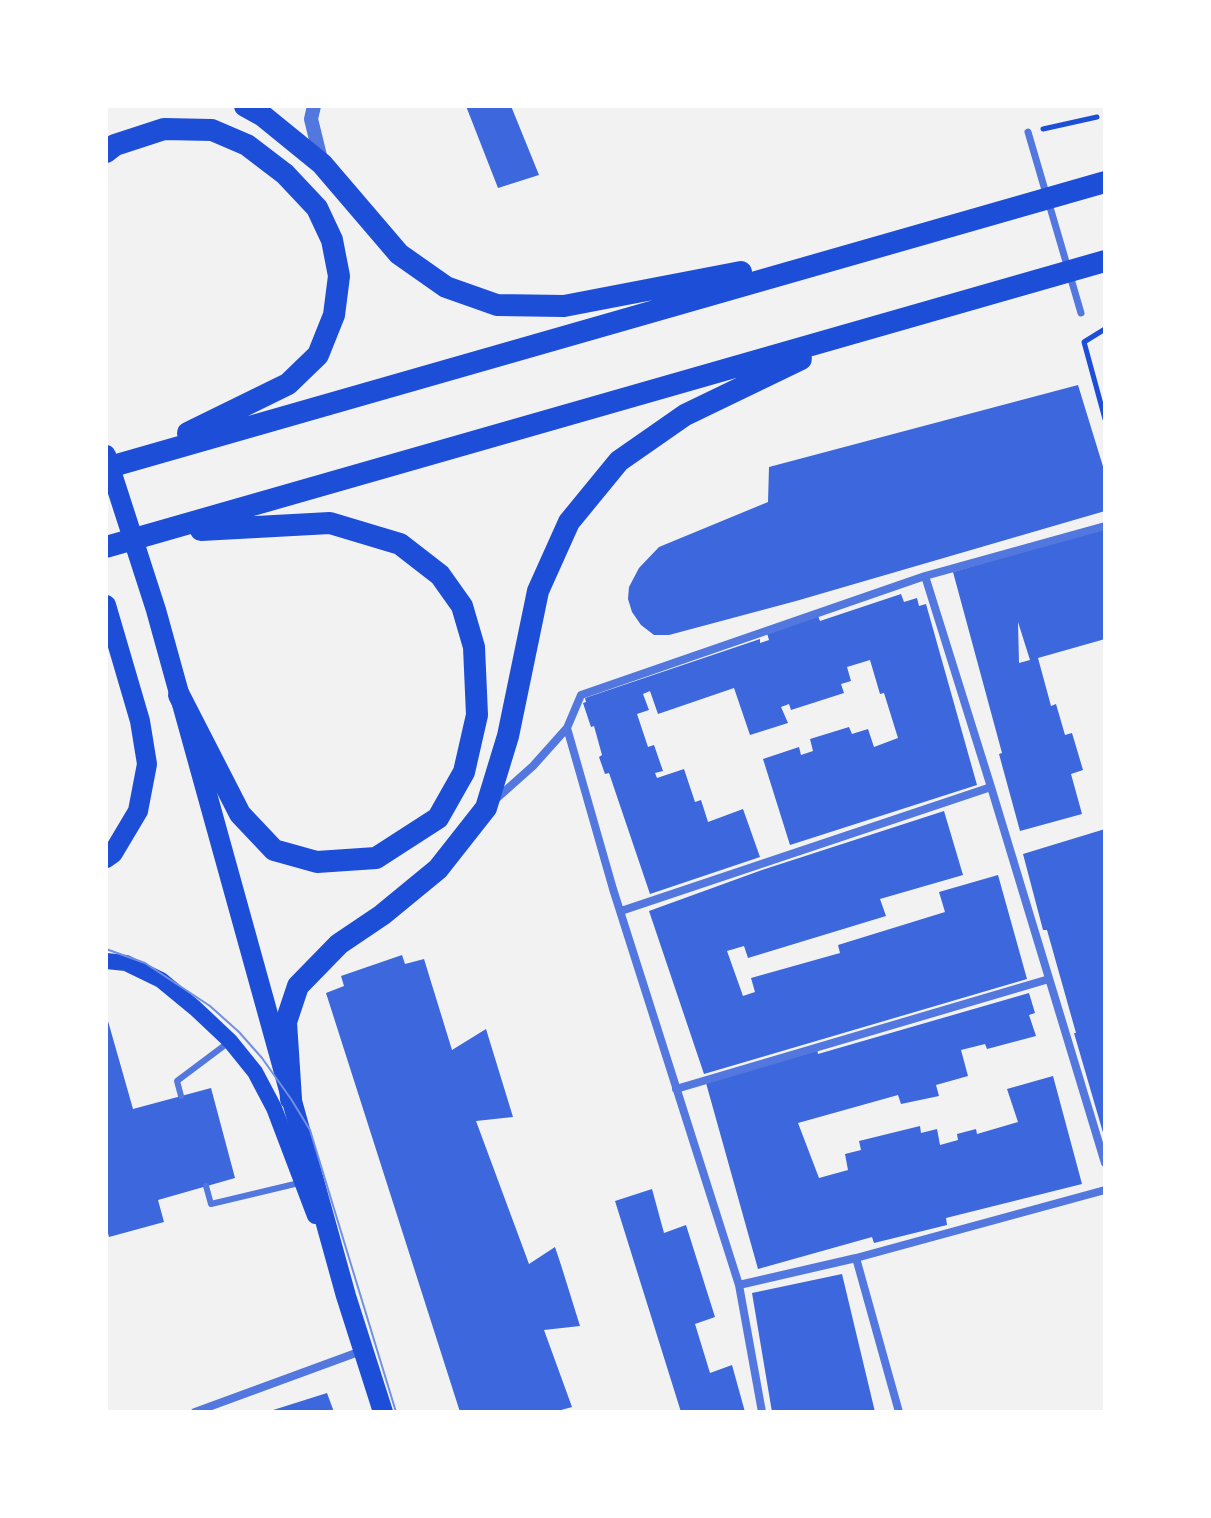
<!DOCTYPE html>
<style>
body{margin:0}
#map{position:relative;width:1211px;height:1518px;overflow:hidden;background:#f2f2f2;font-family:Roboto,sans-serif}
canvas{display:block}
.frame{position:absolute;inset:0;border:108px solid #fff;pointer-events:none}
</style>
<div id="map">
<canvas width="1211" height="1518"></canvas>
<div class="frame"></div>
</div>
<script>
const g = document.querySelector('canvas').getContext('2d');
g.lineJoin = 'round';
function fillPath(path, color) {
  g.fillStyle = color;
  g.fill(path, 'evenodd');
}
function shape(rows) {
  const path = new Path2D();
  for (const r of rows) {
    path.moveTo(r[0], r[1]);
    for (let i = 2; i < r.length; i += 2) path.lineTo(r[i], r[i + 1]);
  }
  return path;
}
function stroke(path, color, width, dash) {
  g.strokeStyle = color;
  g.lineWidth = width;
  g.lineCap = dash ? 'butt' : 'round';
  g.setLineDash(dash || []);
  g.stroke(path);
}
fillPath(shape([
 [466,106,511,106,539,175,498,188],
 [1078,385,1105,473,1105,511,796,601,669,635,654,635,641,625,632,612,628,599,629,587,639,568,659,547,768,502,769,467],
 [1105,528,1105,639,1038,658,1051,706,1056,704,1065,735,1072,733,1083,770,1071,774,1082,814,1020,831,999,754,1002,753,953,572],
 [1018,622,1030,660,1019,663],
 [901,594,904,602,917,598,919,606,926,604,977,785,790,845,763,759,799,747,801,755,813,751,810,739,849,727,852,734,868,729,874,747,898,738,884,693,880,694,870,660,847,667,851,681,841,684,844,693,791,710,789,704,781,707,788,723,750,735,734,688,658,714,650,691,643,694,649,710,637,714,648,747,654,745,663,771,655,773,657,778,684,769,695,802,701,800,708,822,743,809,760,857,650,894,609,773,605,774,599,757,602,755,594,726,591,727,583,703,586,702,585,698,760,639,760,643,769,640,767,633,818,616,820,621],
 [944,811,963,875,880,899,886,916,748,958,744,946,727,951,743,996,755,992,751,978,840,953,838,945,945,912,939,892,998,875,1027,979,704,1074,649,911,762,870],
 [1105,829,1105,1136,1104,1136,1074,1033,1076,1033,1047,930,1043,930,1023,854],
 [402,955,405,964,424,959,452,1050,486,1029,513,1117,476,1121,529,1264,555,1247,561,1265,580,1326,544,1330,572,1407,554,1412,460,1412,326,993,344,986,341,976],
 [1029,993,1035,1013,1029,1015,1036,1036,987,1049,985,1044,961,1050,968,1076,936,1085,939,1096,901,1104,898,1095,798,1123,819,1178,848,1170,845,1154,861,1150,859,1141,920,1126,921,1133,937,1129,940,1145,958,1140,957,1134,976,1129,977,1134,1018,1122,1007,1089,1053,1076,1082,1184,946,1218,947,1225,874,1243,872,1237,758,1269,706,1083,817,1049,818,1054],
 [106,1014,133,1109,211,1088,235,1178,158,1200,164,1222,109,1237,106,1225],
 [652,1189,664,1233,686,1225,715,1317,695,1324,710,1373,732,1365,745,1412,681,1412,615,1201],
 [842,1274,875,1412,772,1412,752,1293],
 [327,1393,334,1412,270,1412,270,1411]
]), '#3d67dc');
stroke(shape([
 [1043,129,1097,117],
 [1105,329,1084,342,1105,419]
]), '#1d4ed8', 5);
stroke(shape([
 [181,1096,177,1081,229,1042],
 [206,1186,211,1204,299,1183]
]), '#5277de', 6);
stroke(shape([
 [1028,132,1081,313]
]), '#5277de', 7);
stroke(shape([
 [925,576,991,787,1105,1163],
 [567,728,613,889,739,1285,762,1412],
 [496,799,533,766,567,728,581,695,925,576,1105,526],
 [621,911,991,787],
 [676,1089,1049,979],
 [856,1258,899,1412],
 [739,1285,856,1258,1105,1190],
 [195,1412,364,1350]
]), '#5277de', 8);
stroke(shape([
 [314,106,311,119,322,164]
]), '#5277de', 14);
stroke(shape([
 [106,961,126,963,161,980,195,1008,230,1041,255,1072,274,1108,315,1216]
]), '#1d4ed8', 16);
stroke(shape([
 [106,455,156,610,346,1296,383,1412],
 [106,605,140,721,147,764,138,811,113,853,106,858]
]), '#1d4ed8', 20);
stroke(shape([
 [245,106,263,116,322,164,399,254,446,287,497,305,564,306,741,272],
 [106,152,115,145,164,129,212,130,247,145,285,174,317,208,332,240,339,276,334,315,318,355,288,384,188,433],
 [106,468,1105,182],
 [106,547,1105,261],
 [179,695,240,814,274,850,317,862,376,858,438,818,464,772,477,715,474,647,462,606,440,575,400,544,330,523,201,530],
 [291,1099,286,1022,298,986,339,944,382,915,438,869,486,808,508,736,538,591,569,522,619,461,685,415,801,359]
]), '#1d4ed8', 22);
stroke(shape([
 [106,949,145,963,210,1006,239,1032,262,1058,291,1099,310,1130,396,1412]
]), '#7290e2', 2);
</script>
